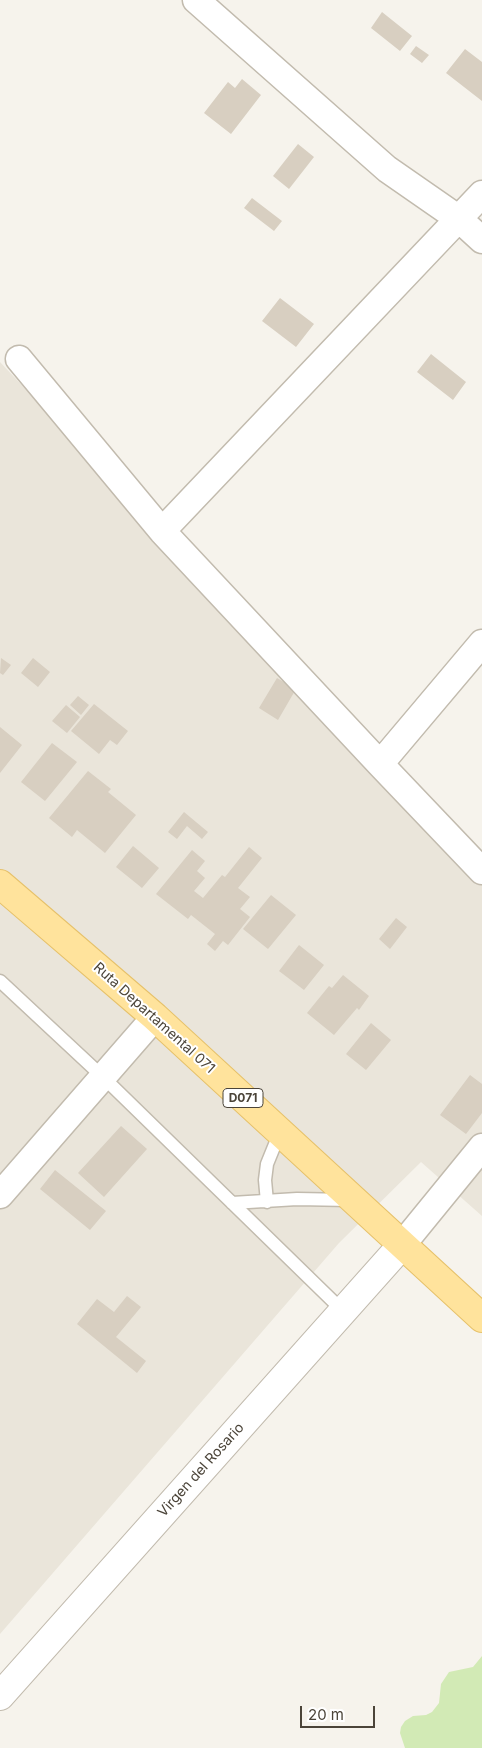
<!DOCTYPE html>
<style>
body{margin:0}
#map{position:relative;width:482px;height:1748px;overflow:hidden;background:#f6f3ec;font-family:Inter,sans-serif}
canvas{display:block}
.scale{position:absolute;left:300px;top:1706px;width:75px;height:22px;box-sizing:border-box;border:2px solid #4b4439;border-top:0;padding-left:6px;font-size:15px;line-height:18px;white-space:nowrap;color:#4b4439;-webkit-text-stroke:4px #fff;paint-order:stroke}
</style>
<div id="map">
<canvas width="482" height="1748"></canvas>
<div class="scale">20 m</div>
</div>
<script>
const g = document.querySelector('canvas').getContext('2d');
g.lineJoin = 'round';
function fillPath(path, color) {
  g.fillStyle = color;
  g.fill(path, 'evenodd');
}
function shape(rows) {
  const path = new Path2D();
  for (const r of rows) {
    path.moveTo(r[0], r[1]);
    for (let i = 2; i < r.length; i += 2) path.lineTo(r[i], r[i + 1]);
  }
  return path;
}
function stroke(path, color, width, dash) {
  g.strokeStyle = color;
  g.lineWidth = width;
  g.lineCap = dash ? 'butt' : 'round';
  g.setLineDash(dash || []);
  g.stroke(path);
}
function write(font, color, halo, rows, align = 'center') {
  g.font = font + ' Inter,sans-serif';
  g.lineWidth = 4;
  g.setLineDash([]);
  g.textBaseline = 'middle';
  g.strokeStyle = halo;
  g.fillStyle = color;
  for (const [text, x, y, turn = 0] of rows) {
    g.save();
    g.translate(x, y);
    g.rotate((+turn || 0) * Math.PI / 180);
    g.textAlign = isNaN(turn) ? turn : align;
    if (halo) g.strokeText(text, 0, 0);
    g.fillText(text, 0, 0);
    g.restore();
  }
}
fillPath(shape([
 [0,362,482,874,482,1216,421,1162,339,1243,0,1634]
]), '#eae5da');
fillPath(shape([
 [482,1656,482,1748,405,1748,400,1733,401,1727,405,1721,413,1716,426,1715,432,1712,439,1703,441,1684,449,1672,473,1667]
]), '#d2eab5');
fillPath(shape([
 [382,12,412,36,400,51,371,28],
 [416,46,429,55,422,63,410,54],
 [465,49,482,62,482,101,446,73],
 [242,79,261,95,231,134,204,113,228,82,235,88],
 [298,144,314,157,289,189,273,176],
 [252,198,282,221,274,231,244,208],
 [280,298,314,324,296,347,262,321],
 [431,354,466,382,453,400,417,372],
 [1,658,11,665,3,675,0,673],
 [33,658,50,672,38,687,21,673],
 [277,678,296,689,278,720,259,708],
 [78,696,89,705,81,715,70,705],
 [94,704,128,731,117,745,110,740,99,754,71,731],
 [66,705,80,717,67,733,52,721],
 [0,727,22,745,0,773],
 [52,743,77,762,45,801,21,782],
 [88,771,111,789,108,792,136,815,105,853,77,830,72,837,49,818],
 [184,812,208,832,202,839,187,826,177,839,168,832],
 [133,846,159,868,142,888,116,867],
 [249,847,262,858,238,888,250,897,240,909,250,917,228,945,223,941,215,951,207,944,215,934,191,915,188,919,156,894,192,850,205,861,197,871,205,878,194,891,203,898,222,875,225,877],
 [271,895,296,915,268,949,243,929],
 [396,918,407,927,390,949,379,939],
 [299,945,324,965,304,990,279,971],
 [343,975,369,996,359,1010,357,1008,334,1035,307,1013,329,986,332,988],
 [371,1023,391,1040,366,1070,346,1054],
 [470,1075,482,1084,482,1113,466,1134,440,1115],
 [121,1126,147,1149,104,1197,78,1173],
 [55,1170,106,1211,90,1230,40,1189],
 [127,1296,141,1307,116,1337,146,1361,137,1373,77,1324,97,1299,114,1312]
]), '#d8cfc1');
const service = shape([
 [0,981,103,1077,343,1311],
 [267,1202,265,1180,267,1164,280,1132],
 [232,1203,297,1199,350,1200]
]);
const minor = shape([
 [196,0,387,169,459,219,482,240],
 [19,359,162,531,380,764,482,871],
 [162,531,482,194],
 [380,764,482,643],
 [0,1195,155,1017],
 [402,1245,482,1147]
]);
const tertiary = shape([
 [0,1696,402,1245]
]);
const primary = shape([
 [0,884,155,1017,482,1318]
]);
stroke(service, '#c2bbae', 15);
stroke(minor, '#c2bbae', 29);
stroke(tertiary, '#c2bbae', 30);
stroke(primary, '#e6c16a', 30);
stroke(service, '#fff', 12);
stroke(minor, '#fff', 26);
stroke(tertiary, '#fff', 28);
stroke(primary, '#ffe39c', 28);
for (const [x, y, w] of [
 [243,1098,40]
]) {
  const box = new Path2D();
  box.roundRect(x - w / 2, y - 9.5, w, 19, 4);
  g.fillStyle = '#fff';
  g.fill(box);
  stroke(box, '#4b4439', 1);
}
write('bold 12px', '#4b4439', null, [
 ["D071",243,1098]
]);
write('14px', '#4b4439', '#fff', [
 ["Ruta Departamental 071",154,1018,42],
 ["Virgen del Rosario",201,1470,-48]
]);
</script>
